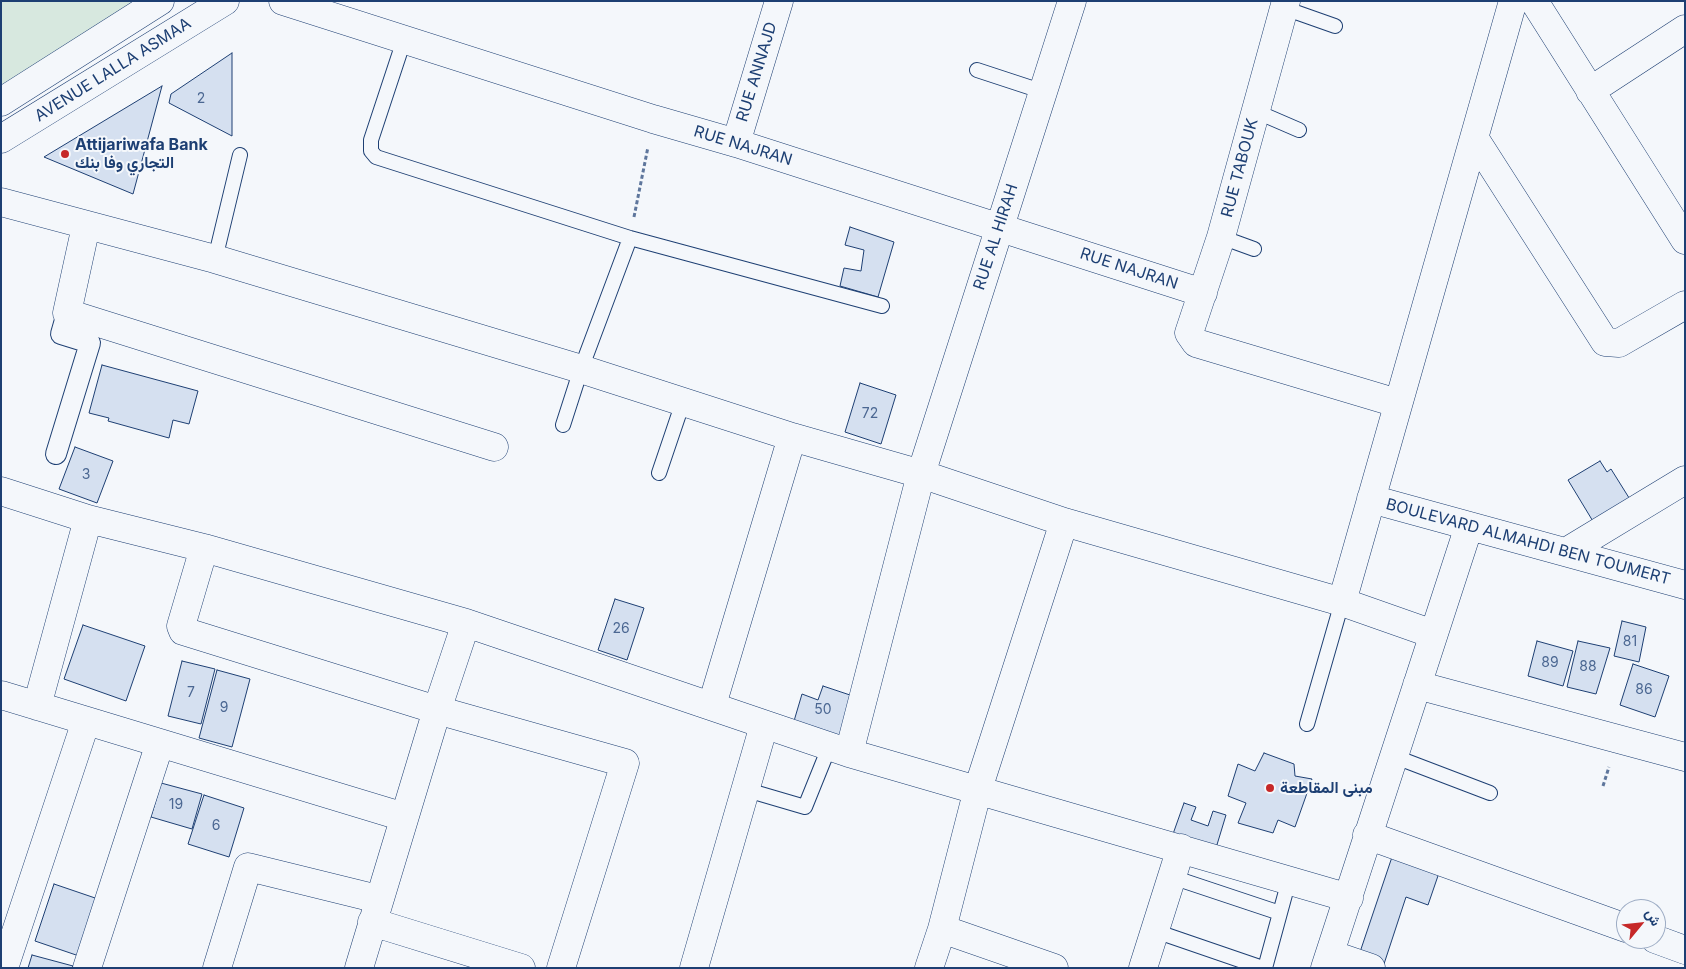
<!DOCTYPE html>
<meta charset="utf-8">
<style>
body{margin:0}
#map{position:relative;width:1686px;height:969px;overflow:hidden;background:#f4f7fb;font-family:Inter,Vazirmatn,sans-serif}
canvas{display:block}
.frame{position:absolute;inset:0;border:2px solid #1d3f73;pointer-events:none}
.north{position:absolute;left:1616px;top:899px;width:50px;height:50px;box-sizing:border-box;background:#f4f7fb;border:1px solid #9eadc5;border-radius:50%;rotate:62deg;font-size:14px;font-weight:700;line-height:20px;text-align:center;color:#1d3f73}
.north::after{content:'';display:block;margin:auto;width:18px;height:22px;background:#c62828;clip-path:polygon(50% 0,100% 100%,50% 72%,0 100%)}
</style>
<div id="map">
<canvas width="1686" height="969"></canvas>
<div class="frame"></div>
<div class="north">ش</div>
</div>
<script>
const g = document.querySelector('canvas').getContext('2d');
g.lineJoin = 'round';
function fillPath(path, color) {
  g.fillStyle = color;
  g.fill(path, 'evenodd');
}
function shape(rows) {
  const path = new Path2D();
  for (const r of rows) {
    path.moveTo(r[0], r[1]);
    for (let i = 2; i < r.length; i += 2) path.lineTo(r[i], r[i + 1]);
  }
  return path;
}
function stroke(path, color, width, dash) {
  g.strokeStyle = color;
  g.lineWidth = width;
  g.lineCap = dash ? 'butt' : 'round';
  g.setLineDash(dash || []);
  g.stroke(path);
}
function write(font, color, halo, rows, align = 'center') {
  g.font = font + ' Inter,Vazirmatn,sans-serif';
  g.lineWidth = 4;
  g.setLineDash([]);
  g.textBaseline = 'middle';
  g.strokeStyle = halo;
  g.fillStyle = color;
  for (const [text, x, y, turn = 0] of rows) {
    g.save();
    g.translate(x, y);
    g.rotate((+turn || 0) * Math.PI / 180);
    g.textAlign = isNaN(turn) ? turn : align;
    if (halo) g.strokeText(text, 0, 0);
    g.fillText(text, 0, 0);
    g.restore();
  }
}
const green = shape([
 [1,1,152,1,1,93,1,1]
]);
fillPath(green, '#d7e8df');
stroke(green, '#687fa3', 1);
const building = shape([
 [232,53,232,136,169,103,171,94,232,53],
 [162,86,133,194,44,157,162,86],
 [850,227,894,242,878,297,840,286,844,268,861,271,864,250,845,245,850,227],
 [102,365,198,391,189,424,173,420,169,438,108,421,109,418,89,413,102,365],
 [860,383,896,395,881,444,845,432,860,383],
 [75,447,113,461,97,503,59,489,75,447],
 [1600,461,1607,472,1611,469,1631,501,1594,523,1568,480,1600,461],
 [615,599,644,608,627,660,598,650,615,599],
 [1622,621,1646,627,1639,662,1614,656,1622,621],
 [83,625,145,646,126,701,64,679,83,625],
 [1537,641,1573,651,1563,686,1528,676,1537,641],
 [1578,641,1610,648,1596,694,1567,687,1578,641],
 [182,661,215,669,201,724,168,716,182,661],
 [1633,664,1669,676,1655,717,1620,705,1633,664],
 [217,670,250,679,232,747,199,738,217,670],
 [823,686,853,696,841,737,794,721,802,694,818,700,823,686],
 [1264,753,1294,764,1295,776,1312,779,1295,827,1278,820,1273,833,1238,823,1246,803,1228,796,1238,764,1255,771,1264,753],
 [161,783,202,794,192,829,151,817,161,783],
 [204,795,244,808,229,857,188,844,204,795],
 [1184,803,1196,807,1191,820,1208,826,1213,811,1226,815,1216,848,1173,834,1184,803],
 [1394,851,1441,867,1428,905,1406,897,1383,967,1358,958,1394,851],
 [54,884,101,900,82,957,35,941,54,884],
 [32,955,73,966,72,968,28,968,32,955]
]);
fillPath(building, '#d5e0f0');
stroke(building, '#1d3f73', 1);
const service = shape([
 [1284,8,1335,26],
 [404,40,371,140,371,151,376,157,630,238,882,306],
 [977,70,1044,92],
 [1255,111,1299,130],
 [1221,237,1254,249],
 [215,259,240,155],
 [563,425,581,369,630,238],
 [659,473,683,402],
 [1307,724,1342,602],
 [1393,756,1490,793],
 [747,790,805,807,830,745],
 [1172,877,1280,913],
 [1155,931,1263,968],
 [1265,968,1289,880]
]);
const pedestrian = shape([
 [56,454,90,343,61,334,67,313]
]);
const minor = shape([
 [283,1,653,119,736,143,1203,293],
 [1286,1,1221,237,1189,333,1196,343,1397,403],
 [1534,1,1685,240],
 [1590,91,1685,29],
 [1475,139,1605,342,1619,343,1685,305],
 [736,143,779,1],
 [1,202,215,259,581,369,792,437,921,474,1064,522,1342,602,1433,634],
 [86,226,67,313,494,447],
 [1,491,88,519,204,548,466,623,849,753,1349,898],
 [1371,499,1685,585],
 [204,548,181,626,183,631,437,710,625,763,561,968],
 [1566,552,1685,480],
 [1342,602,1513,1],
 [1417,685,1685,757],
 [1,695,404,817],
 [712,705,792,437],
 [37,706,88,519],
 [849,753,921,474,1072,1],
 [1367,835,1626,928],
 [372,922,521,968],
 [942,929,1054,968],
 [1655,939,1685,950],
 [1330,954,1371,968],
 [4,968,86,721],
 [87,968,160,743],
 [217,968,248,867,378,899],
 [359,968,437,710,466,623],
 [694,968,764,725],
 [929,968,942,929,978,789,1064,522],
 [1143,968,1181,848],
 [1325,968,1469,526]
]);
const tertiary = shape([
 [1,102,160,1],
 [1,139,225,1]
]);
stroke(service, '#1d3f73', 16);
stroke(pedestrian, '#1d3f73', 22);
stroke(minor, '#1d3f73', 29);
stroke(tertiary, '#1d3f73', 29);
stroke(shape([
 [634,217,648,147],
 [1603,786,1609,767]
]), '#5e769c', 3, [4, 2.5]);
stroke(service, '#f4f7fb', 14);
stroke(pedestrian, '#f4f7fb', 20);
stroke(minor, '#f4f7fb', 28);
stroke(tertiary, '#f4f7fb', 28);
for (const [x, y, r, color] of [
 [65,154,5,"#c62828"],
 [1270,788,5,"#c62828"]
]) {
  const dot = new Path2D();
  dot.arc(x, y, r, 0, 2 * Math.PI);
  g.fillStyle = color;
  g.fill(dot);
  stroke(dot, '#f4f7fb', 2);
}
write('14px', '#4b6792', null, [
 ["2",201,99],
 ["72",870,414],
 ["3",86,475],
 ["26",621,629],
 ["81",1630,642],
 ["89",1550,663],
 ["88",1588,667],
 ["86",1644,690],
 ["7",191,693],
 ["9",224,708],
 ["50",823,710],
 ["19",176,805],
 ["6",216,826]
]);
write('16px', '#1d3f73', '#f4f7fb', [
 ["AVENUE LALLA ASMAA",113,70,-32],
 ["RUE ANNAJD",757,72,-73],
 ["RUE NAJRAN",743,146,17],
 ["RUE TABOUK",1240,168,-75],
 ["RUE AL HIRAH",996,237,-72],
 ["RUE NAJRAN",1129,269,18],
 ["BOULEVARD ALMAHDI BEN TOUMERT",1528,542,15]
]);
write('bold 16px', '#1d3f73', '#f4f7fb', [
 ["Attijariwafa Bank",75,145],
 ["التجاري وفا بنك",75,163],
 ["مبنى المقاطعة",1280,788]
], 'left');
</script>
